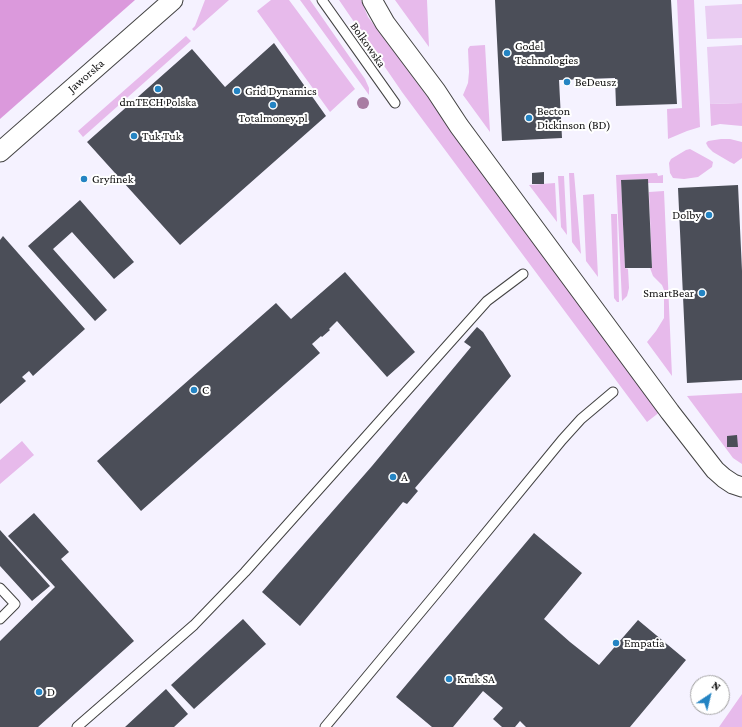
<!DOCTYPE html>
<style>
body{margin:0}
#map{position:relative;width:742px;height:727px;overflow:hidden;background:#f5f2ff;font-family:"Crimson Pro",serif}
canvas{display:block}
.north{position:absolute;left:690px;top:675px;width:40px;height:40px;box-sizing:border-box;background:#fff;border:1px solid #9f9f9f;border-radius:50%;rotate:35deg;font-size:11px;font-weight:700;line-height:16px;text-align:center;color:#0f0f0f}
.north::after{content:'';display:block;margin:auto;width:14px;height:18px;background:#2484c3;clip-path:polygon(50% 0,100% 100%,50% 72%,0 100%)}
</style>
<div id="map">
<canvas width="742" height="727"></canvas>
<div class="north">N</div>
</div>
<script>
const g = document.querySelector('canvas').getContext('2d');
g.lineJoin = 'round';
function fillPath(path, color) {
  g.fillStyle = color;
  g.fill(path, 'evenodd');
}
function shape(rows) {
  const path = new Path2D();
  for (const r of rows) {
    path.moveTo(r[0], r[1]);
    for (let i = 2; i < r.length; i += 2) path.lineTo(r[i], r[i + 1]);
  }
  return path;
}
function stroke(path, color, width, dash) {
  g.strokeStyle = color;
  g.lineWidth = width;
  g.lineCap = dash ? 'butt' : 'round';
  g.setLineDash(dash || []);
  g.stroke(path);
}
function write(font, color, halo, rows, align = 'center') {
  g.font = font + ' "Crimson Pro",serif';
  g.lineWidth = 4;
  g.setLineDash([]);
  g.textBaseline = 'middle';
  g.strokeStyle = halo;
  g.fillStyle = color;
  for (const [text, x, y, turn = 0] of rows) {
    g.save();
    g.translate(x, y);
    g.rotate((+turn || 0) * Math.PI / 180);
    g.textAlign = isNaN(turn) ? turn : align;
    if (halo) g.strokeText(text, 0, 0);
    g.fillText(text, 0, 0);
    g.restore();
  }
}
fillPath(shape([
 [205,0,229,0,194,31,192,29,195,26],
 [271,0,289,0,355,89,330,112,257,11],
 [300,0,310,0,365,79,369,88,369,95],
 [339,0,361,0,368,17,661,411,647,422,402,92],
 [395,0,427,0,429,47,400,7],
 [677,0,694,0,700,127,687,131,668,139,667,109,682,108],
 [186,36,191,41,83,137,78,131],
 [485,45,490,132,463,95,468,83,469,72,468,49,470,46],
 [742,103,742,126,720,124,711,126,710,104],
 [721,139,730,139,742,142,742,158,734,164,730,162,713,152,708,147,706,143,708,141],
 [690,149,710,160,713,162,712,167,698,177,684,179,673,178,670,173,669,163,671,159,686,150],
 [569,173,574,173,581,254,572,242],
 [657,173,658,176,663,175,663,183,648,183,648,179,621,180,625,268,628,269,629,288,627,296,622,301,616,175],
 [558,176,564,176,567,235,561,227],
 [555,183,557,222,529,185],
 [664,191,672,376,647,342,656,331,664,318,664,290,662,285,653,276,650,268,652,267,649,192],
 [594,194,598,277,586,261,583,195],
 [611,214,617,214,619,302,617,302,614,298],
 [742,393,742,464,733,458,687,396],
 [22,441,34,455,0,484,0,460],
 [742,694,742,727,719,727]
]), '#e7baeb');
fillPath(shape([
 [0,0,135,0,0,119]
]), '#db99dc');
fillPath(shape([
 [742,4,742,38,707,39,705,6],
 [742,45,742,103,710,104,707,47]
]), '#eaccf2');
fillPath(shape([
 [495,0,671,0,677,104,616,106,615,78,559,80,562,138,502,141],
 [274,43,326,116,180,245,87,142,192,49,225,87],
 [544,172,544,184,532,184,532,173],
 [648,179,652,268,625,268,621,180],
 [738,185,742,271,742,380,687,383,678,188],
 [80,200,134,262,114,279,72,232,53,249,107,310,95,321,28,246],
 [3,236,85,329,33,376,29,371,22,377,26,381,0,404,0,240],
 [345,272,415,352,387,377,337,321,329,329,330,330,322,337,321,336,312,344,320,353,141,511,97,461,276,303,291,319],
 [477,327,483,332,511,376,415,488,418,491,407,504,403,502,300,626,262,592,372,466,471,347,464,342],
 [737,435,738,447,727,447,727,436],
 [34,513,69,552,61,559,134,641,38,727,0,727,0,641,55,587,8,536],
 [0,530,50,586,32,601,0,566],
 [534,533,582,573,544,619,570,642,599,665,638,620,686,660,630,727,526,727,520,721,515,727,502,727,493,719,503,708,483,691,453,727,432,727,396,697],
 [243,619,266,644,194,709,171,685],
 [166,689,188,714,174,727,125,727]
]), '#4b4e58');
const lane = shape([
 [322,0,395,103],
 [0,588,15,604,0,619],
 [77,727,194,625,245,572,487,301,523,274],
 [325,727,439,590,562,440,581,419,613,392]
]);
const street = shape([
 [372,0,385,23,436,91,459,126,670,412,715,470,724,478,733,484,742,487],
 [0,152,173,0]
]);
stroke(lane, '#424242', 11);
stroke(street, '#424242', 21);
stroke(lane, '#fff', 9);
stroke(street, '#fff', 19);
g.fillStyle = '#a87da3';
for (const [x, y] of [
 [363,103]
]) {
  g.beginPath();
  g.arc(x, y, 6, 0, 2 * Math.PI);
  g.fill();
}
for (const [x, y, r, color] of [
 [507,53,4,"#2484c3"],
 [567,82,4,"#2484c3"],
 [158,89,4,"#2484c3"],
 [237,91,4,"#2484c3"],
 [273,105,4,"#2484c3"],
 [529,118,4,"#2484c3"],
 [134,136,4,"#2484c3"],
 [84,179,4,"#2484c3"],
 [709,215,4,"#2484c3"],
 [702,293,4,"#2484c3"],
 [194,390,4,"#2484c3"],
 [393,477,4,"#2484c3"],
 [616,643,4,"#2484c3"],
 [449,679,4,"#2484c3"],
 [39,692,4,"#2484c3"]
]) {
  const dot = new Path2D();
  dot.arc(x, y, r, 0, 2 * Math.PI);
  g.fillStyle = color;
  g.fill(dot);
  stroke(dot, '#fff', 1.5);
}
write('12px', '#0f0f0f', '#fff', [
 ["Bolkowska",368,45,55],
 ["Jaworska",86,76,-41]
]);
write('12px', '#0f0f0f', '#fff', [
 ["Godel",515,46],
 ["Technologies",515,60],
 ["BeDeusz",575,82],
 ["Grid Dynamics",245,91],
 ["dmTECH Polska",158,102,"center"],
 ["Becton",537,111],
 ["Dickinson (BD)",537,125],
 ["Totalmoney.pl",273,118,"center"],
 ["Tuk Tuk",142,136],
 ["Gryfinek",92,179],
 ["Dolby",701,215,"right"],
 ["SmartBear",694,293,"right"],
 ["C",202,390],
 ["A",401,477],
 ["Empatia",624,643],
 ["Kruk SA",457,679],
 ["D",47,692]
], 'left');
</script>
